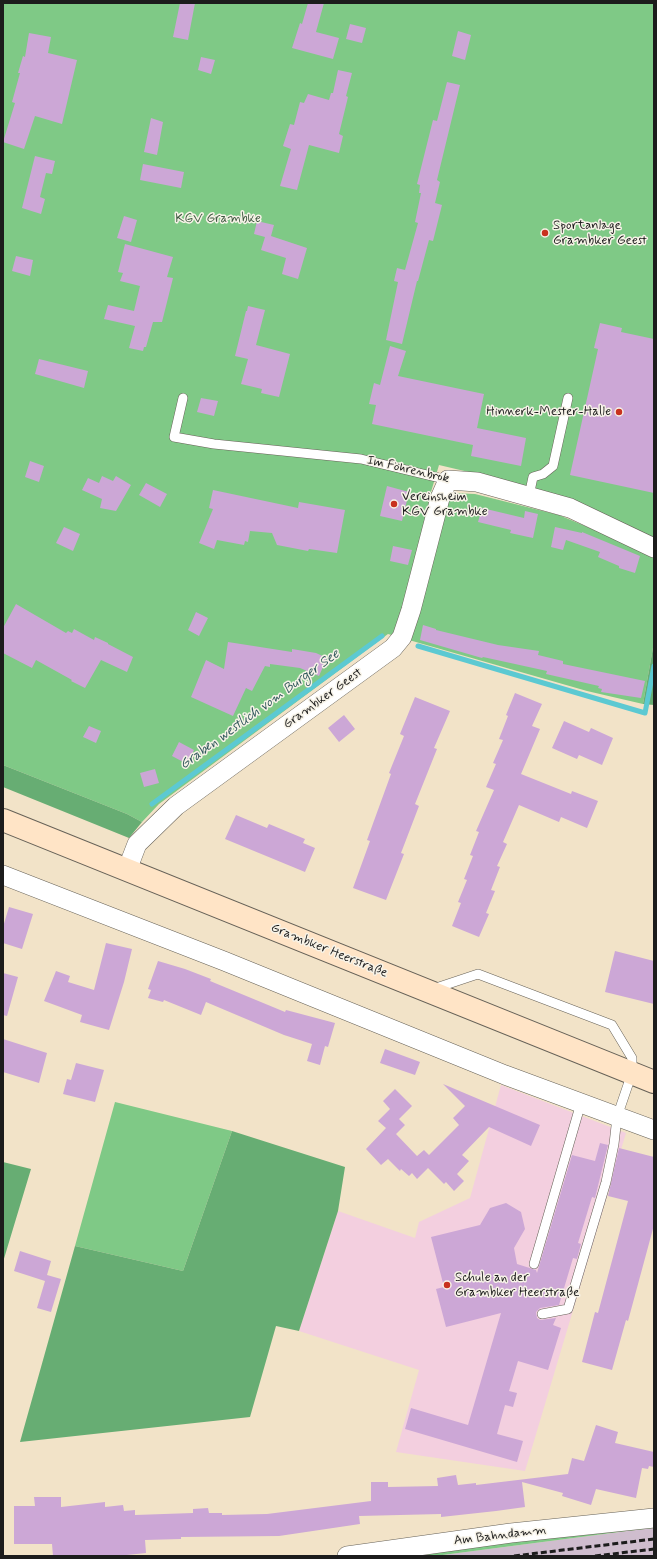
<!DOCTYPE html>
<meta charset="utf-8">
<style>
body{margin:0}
#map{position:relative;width:657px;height:1559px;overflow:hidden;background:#f2e3c8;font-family:Mynerve,sans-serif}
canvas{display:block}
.frame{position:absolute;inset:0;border:4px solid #1c1c1c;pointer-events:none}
</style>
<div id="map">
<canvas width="657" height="1559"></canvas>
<div class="frame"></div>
</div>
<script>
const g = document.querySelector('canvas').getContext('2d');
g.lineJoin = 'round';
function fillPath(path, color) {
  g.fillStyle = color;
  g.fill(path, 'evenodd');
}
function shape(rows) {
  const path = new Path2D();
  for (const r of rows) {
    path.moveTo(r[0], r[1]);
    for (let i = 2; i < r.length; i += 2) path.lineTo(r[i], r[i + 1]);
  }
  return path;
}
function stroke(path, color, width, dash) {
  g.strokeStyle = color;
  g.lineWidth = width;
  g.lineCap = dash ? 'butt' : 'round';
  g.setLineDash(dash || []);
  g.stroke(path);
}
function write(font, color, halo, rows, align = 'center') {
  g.font = font + ' Mynerve,sans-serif';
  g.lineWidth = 3;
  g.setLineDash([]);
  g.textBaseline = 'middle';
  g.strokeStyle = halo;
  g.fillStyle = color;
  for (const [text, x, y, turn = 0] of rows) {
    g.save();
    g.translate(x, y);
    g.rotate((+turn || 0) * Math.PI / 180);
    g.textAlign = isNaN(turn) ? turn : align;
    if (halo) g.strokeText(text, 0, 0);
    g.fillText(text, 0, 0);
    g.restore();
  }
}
fillPath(shape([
 [501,1085,626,1133,525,1471,396,1452,419,1370,299,1331,338,1211,415,1238,419,1222,470,1198]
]), '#f3cfdf');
fillPath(shape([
 [654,1528,654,1556,435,1556,627,1531]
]), '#cfbdce');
fillPath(shape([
 [3,3,654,3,654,539,511,482,439,465,431,492,475,494,559,515,654,555,654,642,643,704,587,691,388,634,159,804,142,822,127,814,3,765],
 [115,1102,232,1131,183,1271,75,1246],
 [654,1524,654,1528,627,1531,435,1556,403,1556]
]), '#7fc986');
fillPath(shape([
 [654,642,654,705,643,704],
 [3,765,127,814,142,822,129,838,3,787],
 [232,1131,345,1167,338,1211,299,1331,276,1326,250,1417,20,1442,75,1246,183,1271],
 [3,1162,31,1169,3,1262]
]), '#67ad73');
stroke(shape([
 [418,646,645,713,654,666],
 [152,804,382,636]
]), '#5cc9d2', 5);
fillPath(shape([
 [180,3,195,3,188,40,173,37],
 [308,3,324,3,316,32,339,38,333,59,292,48,300,23,302,24],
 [350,24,366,28,362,43,346,39],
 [458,31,471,35,465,60,452,56],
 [29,33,51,37,48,53,77,60,62,124,35,116,24,149,3,142,15,103,12,102,20,73,18,73,23,56,25,57],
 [201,57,215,60,211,74,198,70],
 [338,70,352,73,346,96,348,97,339,134,343,136,339,153,309,145,297,190,280,186,291,149,283,146,290,124,294,125,300,102,304,103,308,94,329,100,331,93,333,93],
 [447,82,460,85,437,180,440,182,435,203,442,205,433,241,429,240,418,281,417,281,402,344,386,340,398,282,394,281,397,268,405,270,418,223,415,222,421,193,419,193,420,185,417,184,433,120,437,121],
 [151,118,163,122,157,155,144,152],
 [35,156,55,161,52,174,46,173,40,197,45,199,41,214,22,208],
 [143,164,184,172,181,188,140,180],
 [124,216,137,220,131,242,117,238],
 [257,221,274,225,271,236,307,248,298,279,282,274,286,258,261,250,265,237,254,234],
 [125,244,173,257,167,277,173,278,162,322,153,322,146,347,144,347,143,351,129,348,135,326,104,319,108,305,134,311,140,286,120,281,123,273,118,272],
 [16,256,33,260,30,276,12,271],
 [248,306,265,310,256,345,290,354,279,397,261,393,262,389,241,384,248,359,235,356,246,311,247,311],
 [600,323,622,328,621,332,654,339,654,493,570,475,598,349,594,348],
 [390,346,406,351,398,376,484,394,477,428,526,438,521,466,471,456,473,445,372,424,376,405,369,404,374,383,380,385],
 [39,359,88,371,84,388,35,374],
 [201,398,218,401,214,416,197,412],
 [30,461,44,466,39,482,25,477],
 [102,476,113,481,116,476,131,485,116,511,100,508,102,499,82,490,88,478,99,483],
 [146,483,167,494,160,507,139,495],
 [387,486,409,492,402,521,380,516],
 [213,490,298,508,299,502,345,510,337,553,309,549,308,551,277,545,272,533,250,531,248,542,245,541,244,545,217,540,214,549,199,543,213,509,209,508],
 [482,508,524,518,525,511,538,514,533,538,510,533,511,530,478,522],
 [64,527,80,534,73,551,56,543],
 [555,527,582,533,582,532,640,556,635,573,619,568,619,566,598,557,600,552,566,540,563,550,551,547],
 [393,546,412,550,408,565,390,561],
 [16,604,66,633,68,631,72,633,74,629,94,640,95,637,108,643,108,644,133,657,127,672,101,660,85,688,71,681,72,680,36,660,32,668,3,653,3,628],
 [196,612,208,618,199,636,188,630],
 [423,625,436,629,436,630,498,645,539,651,538,655,563,661,563,664,645,681,641,698,601,692,602,689,598,688,599,686,546,674,547,671,483,657,482,658,420,640],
 [228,642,292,652,292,649,316,653,327,658,319,676,300,668,270,664,270,667,265,666,252,691,246,688,233,716,191,697,206,660,224,669],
 [515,693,542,704,532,726,540,729,521,774,571,794,572,791,598,801,587,828,561,817,559,822,519,805,503,842,507,844,497,866,500,867,491,890,495,891,486,913,489,914,479,937,452,926,461,903,458,902,467,880,464,879,473,856,470,855,479,832,476,831,494,790,486,787,496,764,493,763,503,740,499,739,508,716,506,715],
 [415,697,450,711,434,748,437,749,415,804,419,806,401,853,404,854,386,900,353,888,370,841,367,840,391,774,389,773,404,736,400,734],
 [344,715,355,729,339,742,328,728],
 [564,721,589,732,591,728,613,738,602,765,579,755,577,759,552,748],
 [89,726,101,731,96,743,83,737],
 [179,742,194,750,187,764,172,756],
 [155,769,159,783,144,787,140,773],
 [236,815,267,828,269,824,305,839,303,843,315,848,305,872,225,839],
 [9,907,33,914,22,949,3,943,3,927],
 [106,943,132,949,124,982,109,1030,80,1022,82,1015,44,1001,56,971,70,976,68,982,94,990],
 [615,951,654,961,654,1004,605,992],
 [158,961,185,969,211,979,210,981,285,1012,286,1010,335,1023,328,1047,325,1046,320,1065,307,1061,312,1044,284,1035,206,1002,201,1015,164,1000,163,1002,148,998,151,990,148,989],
 [3,973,18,977,7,1016,3,1015],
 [3,1039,47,1053,39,1083,3,1072],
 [385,1049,420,1062,415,1075,380,1063],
 [76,1063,104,1070,95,1102,63,1094,67,1079,71,1080],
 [443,1084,540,1125,531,1146,489,1127,462,1155,469,1161,457,1174,464,1181,454,1191,446,1182,444,1184,428,1168,417,1179,412,1173,409,1176,401,1169,400,1171,388,1159,381,1165,366,1149,386,1128,378,1121,390,1109,383,1101,395,1089,412,1106,399,1119,405,1125,396,1134,417,1156,424,1150,429,1155,459,1125,453,1118,465,1106],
 [600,1143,608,1145,595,1198,592,1197,578,1243,581,1244,577,1259,573,1258,559,1305,540,1308,536,1312,537,1318,540,1320,556,1318,553,1325,561,1328,548,1370,518,1361,509,1391,517,1393,513,1407,505,1405,497,1434,523,1441,517,1462,405,1429,411,1408,468,1425,501,1313,446,1327,436,1289,444,1287,431,1237,480,1225,490,1208,506,1203,521,1212,525,1229,514,1248,517,1264,536,1270,537,1273,572,1155,595,1161],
 [619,1148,654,1157,654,1225,628,1321,626,1320,612,1370,582,1362,595,1312,598,1313,628,1201,608,1196],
 [20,1251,51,1261,47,1275,61,1279,51,1312,37,1308,45,1281,14,1271],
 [596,1425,618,1432,615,1443,654,1452,654,1467,649,1466,648,1469,642,1468,636,1498,596,1489,591,1505,562,1496,563,1493,522,1482,525,1507,496,1511,441,1517,441,1514,359,1516,360,1524,279,1536,181,1537,181,1539,145,1540,146,1553,117,1556,53,1556,52,1544,14,1544,14,1506,35,1506,34,1497,61,1497,61,1507,105,1502,105,1507,123,1505,124,1511,135,1510,135,1515,193,1513,193,1509,208,1508,209,1513,222,1513,222,1515,267,1514,371,1501,371,1482,388,1482,388,1487,438,1486,437,1478,456,1475,458,1485,476,1483,476,1485,568,1474,572,1458,584,1461]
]), '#cca7d6');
const service = shape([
 [183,398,174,437,214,444,361,459,448,480],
 [529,496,533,477,543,474,553,466,568,398],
 [433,989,478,974,612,1025,632,1058,632,1073,617,1117,614,1144,606,1182,568,1309,542,1314],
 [534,1264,581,1103]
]);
const minor = shape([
 [127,870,137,844,176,806,393,648,402,637,411,610,440,498,448,480,477,482,570,508,654,548],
 [3,875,224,961,505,1075,654,1130],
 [347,1556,511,1533,654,1518]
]);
const secondary = shape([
 [3,820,654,1082]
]);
stroke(service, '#676258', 10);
stroke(minor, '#676258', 20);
stroke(secondary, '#676258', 24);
stroke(service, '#fff', 9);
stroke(minor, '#fff', 19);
stroke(secondary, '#ffe4c6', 22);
stroke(shape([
 [514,1556,654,1539],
 [595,1556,654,1549]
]), '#1c1c1c', 3, [6, 3]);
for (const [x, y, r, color] of [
 [545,233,4,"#c8321e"],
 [619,412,4,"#c8321e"],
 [394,504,4,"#c8321e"],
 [447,1285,4,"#c8321e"]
]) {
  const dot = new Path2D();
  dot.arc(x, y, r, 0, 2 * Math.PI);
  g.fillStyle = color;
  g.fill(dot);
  stroke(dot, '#f7f3e8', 1.5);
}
write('13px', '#3f5941', '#f7f3e8', [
 ["KGV Grambke",218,219]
]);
write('13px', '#1c1c1c', '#f7f3e8', [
 ["Sportanlage",553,226],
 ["Grambker Geest",553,241],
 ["Hinnerk-Mester-Halle",611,412,"right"],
 ["Vereinsheim",402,497],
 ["KGV Grambke",402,512],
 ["Schule an der",455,1278],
 ["Grambker Heerstraße",455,1293]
], 'left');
write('13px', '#1c1c1c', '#f7f3e8', [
 ["Im Föhrenbrok",408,470,13],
 ["Grambker Geest",323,699,-36],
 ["Grambker Heerstraße",329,951,22],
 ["Am Bahndamm",500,1536,-7]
]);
write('italic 14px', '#32595c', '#f7f3e8', [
 ["Graben westlich vom Burger See",260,710,-36]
]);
</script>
